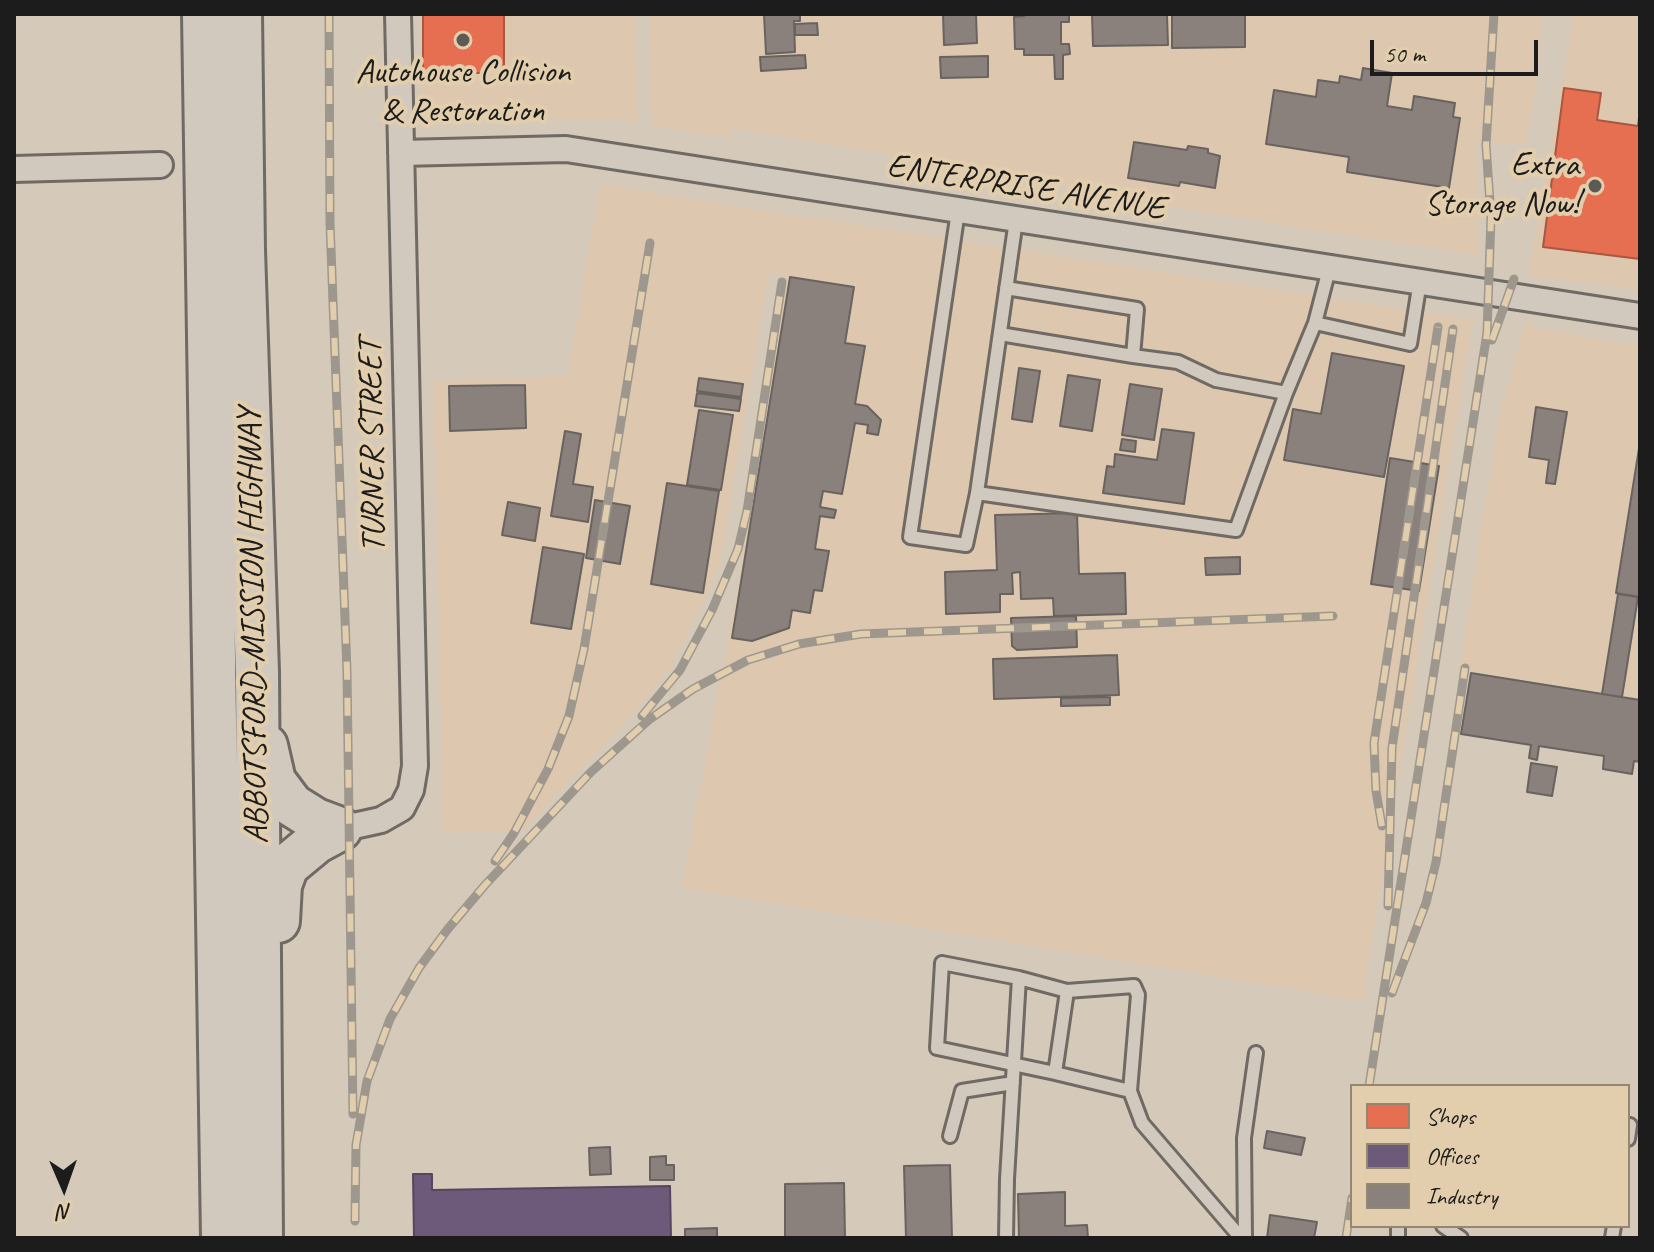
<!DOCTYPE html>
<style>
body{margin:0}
#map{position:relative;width:1654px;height:1252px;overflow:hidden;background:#d5cab9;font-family:Caveat,sans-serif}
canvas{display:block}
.frame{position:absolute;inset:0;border:16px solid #1c1c1c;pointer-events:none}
.legend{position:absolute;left:1350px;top:1084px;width:280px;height:144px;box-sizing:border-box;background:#e2ceac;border:2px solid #938772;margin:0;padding:10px 14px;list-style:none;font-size:24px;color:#1c1c1c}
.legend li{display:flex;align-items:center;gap:16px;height:40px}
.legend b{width:40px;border:2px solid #938772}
.north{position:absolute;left:24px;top:1148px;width:80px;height:80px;-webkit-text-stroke:6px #e2ceac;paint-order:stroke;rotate:178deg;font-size:22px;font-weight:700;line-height:32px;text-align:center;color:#1c1c1c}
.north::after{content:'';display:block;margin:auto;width:28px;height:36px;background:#1c1c1c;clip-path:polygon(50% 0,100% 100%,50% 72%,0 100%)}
.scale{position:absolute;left:1370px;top:40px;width:168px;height:36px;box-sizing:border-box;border:4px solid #1c1c1c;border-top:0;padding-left:10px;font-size:24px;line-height:28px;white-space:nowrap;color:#1c1c1c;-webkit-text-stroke:6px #e2ceac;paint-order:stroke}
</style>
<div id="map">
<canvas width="1654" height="1252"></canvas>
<div class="frame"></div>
<ul class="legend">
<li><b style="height:22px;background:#e76f51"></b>Shops</li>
<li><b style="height:22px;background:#6d597a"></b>Offices</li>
<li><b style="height:22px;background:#8a817c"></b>Industry</li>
</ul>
<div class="north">N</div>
<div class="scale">50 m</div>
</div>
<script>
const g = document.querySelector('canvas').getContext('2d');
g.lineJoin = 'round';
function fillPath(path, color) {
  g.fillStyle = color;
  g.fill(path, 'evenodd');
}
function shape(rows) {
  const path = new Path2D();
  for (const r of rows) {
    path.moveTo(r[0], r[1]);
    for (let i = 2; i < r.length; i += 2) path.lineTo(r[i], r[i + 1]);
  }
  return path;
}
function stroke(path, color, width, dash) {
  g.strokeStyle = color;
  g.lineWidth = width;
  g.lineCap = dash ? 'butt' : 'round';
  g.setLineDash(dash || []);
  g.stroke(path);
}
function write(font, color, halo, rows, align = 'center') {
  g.font = font + ' Caveat,sans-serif';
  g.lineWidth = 8;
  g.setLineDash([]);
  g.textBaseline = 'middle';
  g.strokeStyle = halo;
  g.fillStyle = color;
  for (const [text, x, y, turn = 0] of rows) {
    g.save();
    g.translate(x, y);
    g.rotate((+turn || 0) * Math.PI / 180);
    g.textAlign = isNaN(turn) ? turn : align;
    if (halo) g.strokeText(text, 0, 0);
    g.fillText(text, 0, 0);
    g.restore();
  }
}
fillPath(shape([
 [422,14,636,14,637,123,618,119,421,119],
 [649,14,1542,14,1537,85,1525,143,1476,145,1478,256,1095,194,1016,177,732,128,729,139,652,125],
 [1549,14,1640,14,1640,290,1528,275,1573,19],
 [600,185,1473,320,1362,1000,682,888,733,613,787,276,769,273,718,571,670,667,638,708,524,830,444,833,433,381,568,376],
 [1524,326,1640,345,1640,699,1459,669,1501,410]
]), '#ddc8af');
const shops = shape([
 [423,14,504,14,504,66,486,67,486,73,423,73,423,14],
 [1564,88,1601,93,1597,120,1638,126,1640,109,1640,259,1543,247,1564,88]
]);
fillPath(shops, '#e76f51');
stroke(shops, '#aa5641', 2);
const offices = shape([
 [413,1174,432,1174,432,1190,670,1186,671,1238,414,1238,413,1174]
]);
fillPath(offices, '#6d597a');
stroke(offices, '#55475e', 2);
const industry = shape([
 [764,14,800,14,800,21,794,21,795,52,766,54,764,14],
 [943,14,976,14,977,43,944,45,943,14],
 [1024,14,1069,14,1069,22,1061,22,1061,44,1069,44,1070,54,1063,55,1063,79,1055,79,1054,55,1024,55,1024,49,1015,49,1014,17,1024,16,1024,14],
 [1092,14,1167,14,1168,45,1093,46,1092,14],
 [1172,14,1245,14,1245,47,1172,48,1172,14],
 [817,23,818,35,795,35,795,24,817,23],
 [805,55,806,68,761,71,760,57,805,55],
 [988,56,988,77,941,78,940,57,988,56],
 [1363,68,1392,73,1387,106,1412,110,1414,96,1455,103,1453,117,1460,118,1449,188,1347,172,1349,157,1266,144,1274,90,1316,97,1318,80,1339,83,1340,76,1361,80,1363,68],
 [1134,142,1187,150,1188,146,1208,149,1208,153,1220,156,1215,188,1180,182,1179,186,1128,178,1134,142],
 [790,277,854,287,845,343,865,346,855,404,867,406,881,420,878,435,867,433,868,425,855,423,842,494,823,491,820,507,836,510,834,518,820,516,815,549,829,551,822,591,814,590,810,613,792,610,789,628,752,641,732,638,790,277],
 [1332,353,1404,366,1384,477,1284,460,1293,409,1321,414,1332,353],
 [1019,368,1040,371,1032,422,1012,419,1019,368],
 [1068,375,1100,380,1092,431,1060,426,1068,375],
 [699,378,743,384,741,397,697,391,699,378],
 [1130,384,1162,389,1154,440,1122,435,1130,384],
 [525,385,526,428,450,431,449,386,525,385],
 [697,393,741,399,739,411,695,406,697,393],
 [1536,407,1567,412,1555,484,1546,483,1549,460,1529,457,1536,407],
 [699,410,733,415,721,490,687,485,699,410],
 [1162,429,1194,433,1184,504,1103,493,1107,466,1114,467,1115,454,1157,460,1162,429],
 [565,431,581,434,573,484,593,487,588,522,551,516,565,431],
 [1122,439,1136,441,1135,452,1120,450,1122,439],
 [1640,442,1640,597,1616,593,1640,442],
 [1390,458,1439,466,1419,591,1371,584,1390,458],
 [667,483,719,491,703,593,651,584,667,483],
 [595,500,630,506,620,564,586,558,595,500],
 [508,502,540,508,535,541,502,535,508,502],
 [1077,513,1079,574,1125,573,1126,614,1054,616,1053,598,1021,599,1020,572,1012,573,1013,594,1000,594,1000,612,946,614,945,572,997,570,995,515,1077,513],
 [543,547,584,554,571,629,531,623,543,547],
 [1240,557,1240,574,1206,575,1205,558,1240,557],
 [1618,594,1638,597,1622,697,1602,694,1618,594],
 [1076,616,1077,647,1017,650,1012,646,1011,618,1076,616],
 [1117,655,1119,695,994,699,993,659,1117,655],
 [1471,673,1640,700,1640,762,1634,761,1632,774,1603,769,1604,756,1539,746,1537,760,1529,758,1531,745,1461,734,1471,673],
 [1110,697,1110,705,1061,706,1061,698,1110,697],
 [1531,763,1557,767,1552,796,1527,792,1531,763],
 [1267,1131,1305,1138,1301,1155,1264,1148,1267,1131],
 [610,1147,611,1174,590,1175,589,1148,610,1147],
 [666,1156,666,1165,674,1165,674,1180,650,1180,650,1157,666,1156],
 [950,1165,952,1238,906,1238,904,1166,950,1165],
 [844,1183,845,1238,785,1238,785,1184,844,1183],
 [1065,1192,1065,1226,1087,1225,1088,1238,1019,1238,1018,1194,1065,1192],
 [1270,1215,1317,1222,1314,1238,1267,1238,1270,1215],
 [717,1228,717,1238,685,1238,685,1229,717,1228]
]);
fillPath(industry, '#8a817c');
stroke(industry, '#69635f', 2);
const lane = shape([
 [958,211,910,537,966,545,977,493],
 [1016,220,977,493,1236,530,1286,393,1315,323,1329,269],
 [1315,323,1410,344,1420,281],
 [1000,334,1133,356,1137,309,1006,288],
 [1133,356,1178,362,1216,380,1286,393],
 [942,963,1019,978,1067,991,1055,1073,937,1048,942,963],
 [1055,1073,1130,1091,1138,995,1134,986,1067,991],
 [1130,1091,1142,1123,1241,1238],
 [950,1136,962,1091,1013,1083],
 [1628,1139,1630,1125],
 [1443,1226,1461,1238],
 [1006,1238,1007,1179,1019,978],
 [1245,1238,1244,1138,1256,1053],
 [1398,1238,1398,1226],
 [1612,1238,1614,1226]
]);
const street = shape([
 [401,153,566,149,1640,316],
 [14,169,160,165],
 [340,829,381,820,402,808,411,790,415,766,398,14]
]);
const highway = shape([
 [204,14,223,1238],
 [240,14,243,250,257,672,261,1238],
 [266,746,274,781,292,805,316,820,340,829],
 [278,921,280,885,287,866,316,842,340,829]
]);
stroke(lane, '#6f6a63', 18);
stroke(street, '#6f6a63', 30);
stroke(highway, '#6f6a63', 48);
stroke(lane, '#d1c9bd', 12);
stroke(street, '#d1c9bd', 24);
stroke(highway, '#d1c9bd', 42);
const rail = shape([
 [329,14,330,223,347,671,353,1114],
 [1492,340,1514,279],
 [642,716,680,670,712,610,738,549,747,511,782,282],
 [1382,826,1376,791,1374,743,1438,327],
 [495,861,514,833,548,769,569,716,584,649,650,243],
 [1388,906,1392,748,1453,329],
 [1392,993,1426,903,1436,862,1465,668],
 [1369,1086,1487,333,1491,217,1486,145,1494,14],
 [355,1221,356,1145,367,1081,390,1019,419,968,447,930,485,885,591,772,650,719,693,689,748,660,799,644,861,634,1333,616],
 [1346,1238,1352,1198]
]);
stroke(rail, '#9e978e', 9);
stroke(rail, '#e2ceac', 6, [18]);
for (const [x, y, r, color] of [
 [463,40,8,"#5d5953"],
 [1595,186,8,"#5d5953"]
]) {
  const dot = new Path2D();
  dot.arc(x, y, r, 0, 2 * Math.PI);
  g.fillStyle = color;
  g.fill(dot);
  stroke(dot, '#e2ceac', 3);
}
write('34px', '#1c1c1c', '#e2ceac', [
 ["Autohouse Collision",463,73],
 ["& Restoration",463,112],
 ["Extra",1579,166,"right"],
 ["Storage Now!",1579,205,"right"]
]);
write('34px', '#1c1c1c', '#e2ceac', [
 ["ENTERPRISE AVENUE",1026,188,9],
 ["TURNER STREET",373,446,-91],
 ["ABBOTSFORD-MISSION HIGHWAY",254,626,-91]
]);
</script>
